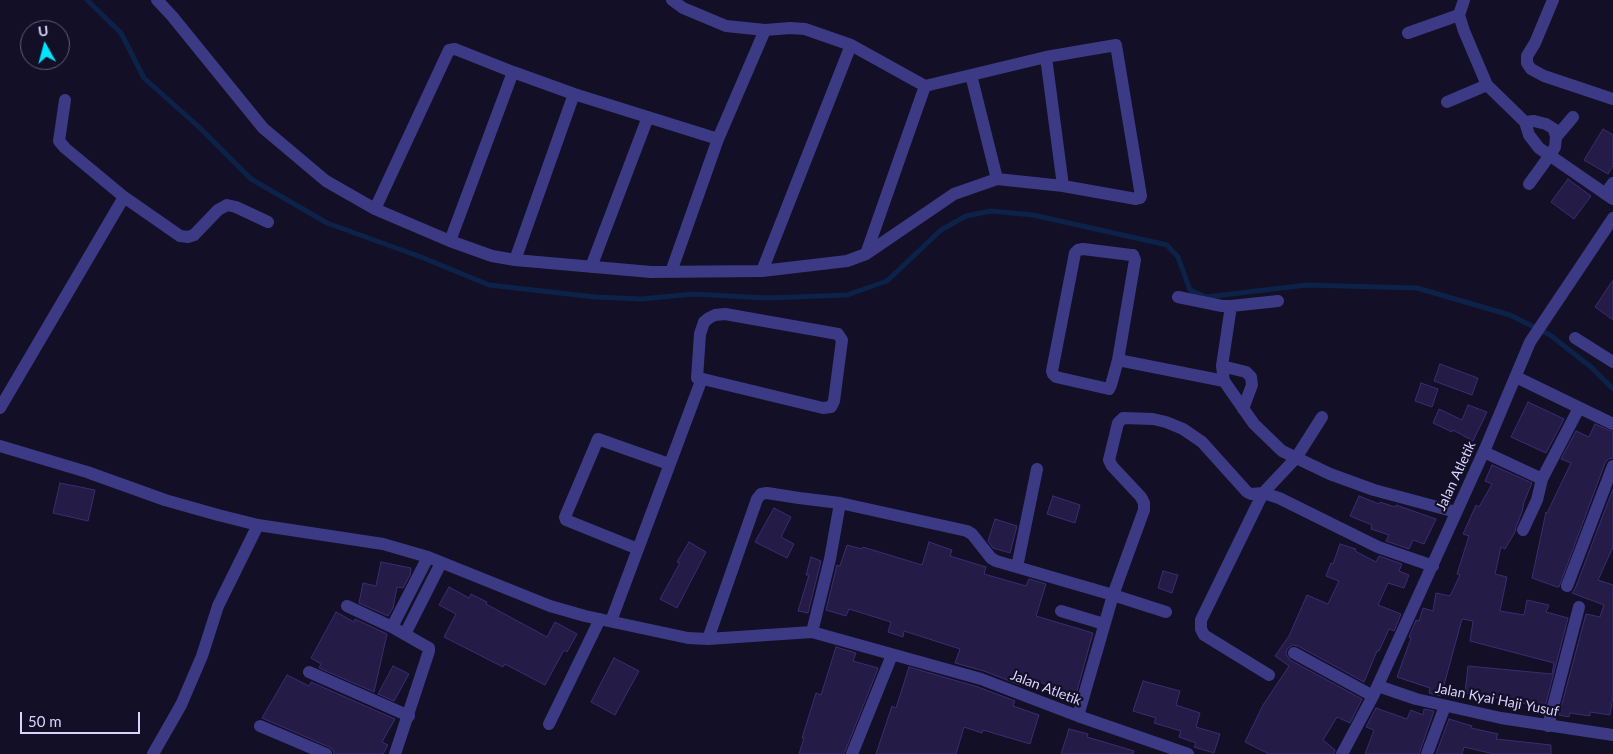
<!DOCTYPE html>
<style>
body{margin:0}
#map{position:relative;width:1613px;height:754px;overflow:hidden;background:#130f26;font-family:Lato,sans-serif}
canvas{display:block}
.north{position:absolute;left:20px;top:20px;width:50px;height:50px;box-sizing:border-box;background:#130f26;border:1px solid #625e7d;border-radius:50%;rotate:353deg;font-size:14px;font-weight:700;line-height:20px;text-align:center;color:#d9d4ff}
.north::after{content:'';display:block;margin:auto;width:18px;height:22px;background:#00e5ff;clip-path:polygon(50% 0,100% 100%,50% 72%,0 100%)}
.scale{position:absolute;left:20px;top:712px;width:120px;height:22px;box-sizing:border-box;border:2px solid #d9d4ff;border-top:0;padding-left:6px;font-size:15px;line-height:18px;white-space:nowrap;color:#d9d4ff;-webkit-text-stroke:4px #130f26;paint-order:stroke}
</style>
<div id="map">
<canvas width="1613" height="754"></canvas>
<div class="north">U</div>
<div class="scale">50 m</div>
</div>
<script>
const g = document.querySelector('canvas').getContext('2d');
g.lineJoin = 'round';
function shape(rows) {
  const path = new Path2D();
  for (const r of rows) {
    path.moveTo(r[0], r[1]);
    for (let i = 2; i < r.length; i += 2) path.lineTo(r[i], r[i + 1]);
  }
  return path;
}
function stroke(path, color, width, dash) {
  g.strokeStyle = color;
  g.lineWidth = width;
  g.lineCap = dash ? 'butt' : 'round';
  g.setLineDash(dash || []);
  g.stroke(path);
}
function fillPath(path, color) {
  g.fillStyle = color;
  g.fill(path, 'evenodd');
}
function write(font, color, halo, rows, align = 'center') {
  g.font = font + ' Lato,sans-serif';
  g.lineWidth = 4.5;
  g.setLineDash([]);
  g.textBaseline = 'middle';
  g.strokeStyle = halo;
  g.fillStyle = color;
  for (const [text, x, y, turn = 0] of rows) {
    g.save();
    g.translate(x, y);
    g.rotate((+turn || 0) * Math.PI / 180);
    g.textAlign = isNaN(turn) ? turn : align;
    if (halo) g.strokeText(text, 0, 0);
    g.fillText(text, 0, 0);
    g.restore();
  }
}
stroke(shape([
 [87,0,121,33,144,78,199,127,251,179,327,223,421,257,489,285,595,297,641,299,693,294,767,298,847,295,887,281,941,230,966,216,991,211,1033,215,1167,245,1178,257,1190,290,1206,297,1307,285,1417,288,1510,315,1550,335,1591,367,1613,389]
]), '#0c2248', 5);
const building = shape([
 [1603,129,1613,135,1613,166,1608,174,1584,160,1603,129],
 [1568,179,1591,196,1574,219,1551,202,1568,179],
 [1613,280,1613,320,1595,307,1613,280],
 [1440,364,1478,378,1472,395,1434,381,1440,364],
 [1421,383,1438,389,1432,407,1415,401,1421,383],
 [1528,402,1564,419,1546,453,1511,437,1528,402],
 [1468,405,1487,412,1473,441,1453,430,1452,432,1433,423,1439,409,1462,420,1468,405],
 [1595,424,1613,432,1613,458,1608,459,1605,463,1559,587,1557,587,1532,578,1546,512,1547,513,1571,463,1561,459,1576,431,1589,437,1595,424],
 [1492,465,1532,483,1524,502,1522,512,1516,527,1515,532,1505,549,1501,547,1495,574,1507,577,1500,611,1524,615,1527,600,1549,605,1546,612,1568,618,1544,711,1528,709,1529,704,1506,702,1506,699,1465,693,1468,666,1552,674,1554,663,1470,641,1473,621,1462,619,1441,696,1429,693,1430,688,1397,677,1411,638,1409,637,1416,620,1419,621,1423,608,1433,611,1436,593,1450,596,1460,575,1457,574,1469,536,1463,534,1476,505,1479,507,1492,484,1485,481,1492,465],
 [60,483,95,490,88,521,53,513,60,483],
 [1613,489,1613,547,1598,580,1613,585,1613,696,1610,715,1590,712,1590,716,1570,713,1569,717,1559,715,1586,614,1600,617,1604,605,1572,593,1575,589,1613,489],
 [1053,496,1080,505,1075,523,1047,514,1053,496],
 [1359,496,1379,504,1380,502,1395,507,1396,505,1436,519,1424,544,1413,540,1409,549,1386,541,1389,535,1371,529,1372,525,1350,516,1359,496],
 [774,508,791,517,781,537,794,544,787,558,755,542,774,508],
 [995,519,1017,526,1010,553,993,548,988,541,995,519],
 [689,542,706,552,677,608,660,599,680,563,677,562,689,542],
 [929,542,952,550,950,556,986,567,984,574,1026,586,1029,579,1046,584,1036,616,1093,633,1075,698,1057,693,1059,688,1025,678,1024,682,1021,682,1020,685,984,671,955,663,960,649,904,631,903,637,888,632,891,622,849,609,846,616,826,610,837,565,840,566,847,545,862,549,863,547,922,565,929,542],
 [1340,544,1356,549,1355,551,1376,562,1379,556,1402,564,1399,571,1409,575,1404,588,1388,583,1378,605,1401,614,1394,631,1389,629,1379,651,1377,651,1364,682,1298,646,1293,645,1287,649,1286,654,1290,660,1362,699,1350,723,1337,717,1323,740,1335,750,1334,754,1269,754,1245,742,1263,705,1289,666,1275,656,1289,636,1307,595,1328,604,1339,581,1326,576,1331,563,1333,564,1340,544],
 [811,557,821,561,808,613,798,611,809,575,806,575,811,557],
 [381,562,411,568,410,575,403,588,397,587,393,608,388,616,359,603,363,583,376,586,381,562],
 [1163,571,1178,575,1172,593,1158,588,1163,571],
 [449,587,469,598,471,594,487,602,486,604,547,637,555,622,577,634,567,652,564,650,545,685,505,664,503,667,444,637,456,614,439,605,449,587],
 [336,612,354,622,355,619,387,634,374,692,319,668,321,664,311,658,336,612],
 [836,647,856,653,853,661,878,668,877,671,844,754,799,754,804,738,802,738,816,693,821,695,836,647],
 [614,658,639,671,615,715,591,702,614,658],
 [393,666,409,674,394,701,378,694,393,666],
 [909,667,978,687,1015,701,1013,706,1039,715,1030,744,983,730,982,733,964,727,956,754,876,754,892,706,896,708,909,667],
 [287,675,309,686,311,682,395,719,382,742,388,745,383,754,334,754,333,750,329,747,262,718,287,675],
 [1143,681,1180,691,1176,705,1200,713,1196,727,1220,734,1214,753,1194,747,1196,743,1179,737,1181,731,1154,723,1156,718,1133,711,1143,681],
 [1376,708,1407,719,1411,710,1423,715,1424,709,1434,711,1419,754,1365,754,1374,730,1366,727,1376,708],
 [1449,719,1472,726,1471,728,1498,734,1496,739,1551,745,1551,754,1494,754,1464,747,1462,754,1436,754,1449,719],
 [1069,729,1088,734,1087,737,1134,751,1133,754,1061,754,1069,729]
]);
fillPath(building, '#241b47');
stroke(building, '#3b2d73', 1);
stroke(shape([
 [157,0,172,16,263,128,326,181,375,209,450,241,492,256,515,260,651,272,762,271,847,261,866,254,954,194,997,179,1063,186,1136,199,1140,198,1141,196,1116,45,1046,57],
 [672,0,683,8,726,26,765,30,790,28,805,29,851,45,762,271],
 [1464,0,1459,15,1464,31,1487,85,1525,122,1529,135,1539,148,1613,199],
 [1553,0,1535,43,1527,56,1527,63,1531,69,1544,76,1613,99],
 [1408,33,1459,15],
 [851,45,925,86,866,254],
 [971,75,1046,57,1063,186],
 [925,86,971,75,997,179],
 [1447,102,1487,85],
 [1525,122,1534,121,1546,124,1554,129,1556,137,1555,147,1550,155,1529,184],
 [1556,137,1573,117],
 [1605,194,1613,183],
 [124,197,180,236,188,237,194,235,218,210,227,205,236,207,268,222],
 [375,209,449,50,455,49,513,72,574,94,718,139,765,30],
 [450,241,513,72],
 [1083,249,1131,255,1133,255,1135,260,1118,360,1111,385,1109,389,1056,377,1053,374,1052,371,1075,253,1078,250,1083,249],
 [515,260,574,94],
 [591,267,648,117],
 [671,272,718,139],
 [1178,297,1222,306,1231,306,1222,366,1224,381,1254,424,1282,451,1330,474,1374,490,1456,512],
 [1231,306,1278,301],
 [1575,338,1613,362],
 [1118,360,1224,381],
 [1222,366,1246,372,1251,377,1252,385,1243,409],
 [1516,377,1613,424],
 [0,408,124,197,65,148,59,141,65,100],
 [0,446,87,472,165,500,218,515,258,525,383,544,428,557,550,606,585,616,688,638,708,639,812,632,981,679,1078,716,1188,754],
 [1484,452,1542,479,1579,408],
 [1523,530,1537,500,1542,479],
 [633,547,566,520,565,517,598,439,666,463],
 [1017,567,1037,469],
 [1567,586,1613,466],
 [347,606,392,627,429,648,429,651,395,754],
 [1061,611,1104,624],
 [611,621,701,381,703,379,823,408,831,407,834,401,842,340,838,334,725,314,715,315,709,318,704,322,700,334,697,378,703,379],
 [392,627,428,557],
 [812,632,830,559,840,503],
 [405,634,441,563],
 [708,639,757,499,761,494,767,493,799,498,840,503,967,531,972,534,991,558,996,561,1113,595,1166,612],
 [1294,653,1373,696],
 [309,672,409,716],
 [1269,675,1204,635,1201,629,1201,620,1263,493,1296,458,1322,417],
 [1378,686,1416,699,1501,718,1613,735],
 [1078,716,1113,595,1144,510,1144,503,1141,497,1112,466,1109,460,1118,423,1123,418,1153,419,1166,422,1183,429,1202,442,1247,492,1251,494,1263,493,1279,498,1378,547,1433,566],
 [549,724,600,619],
 [260,726,326,754],
 [1548,726,1579,607],
 [153,754,181,705,202,656,218,606,258,525],
 [852,754,892,655],
 [1342,754,1373,696,1485,449,1530,342,1613,218],
 [1427,754,1445,706]
]), '#3d3a85', 12);
write('14px', '#d9d4ff', '#130f26', [
 ["Jalan Atletik",1456,476,-65],
 ["Jalan Atletik",1046,688,21],
 ["Jalan Kyai Haji Yusuf",1497,700,11]
]);
</script>
